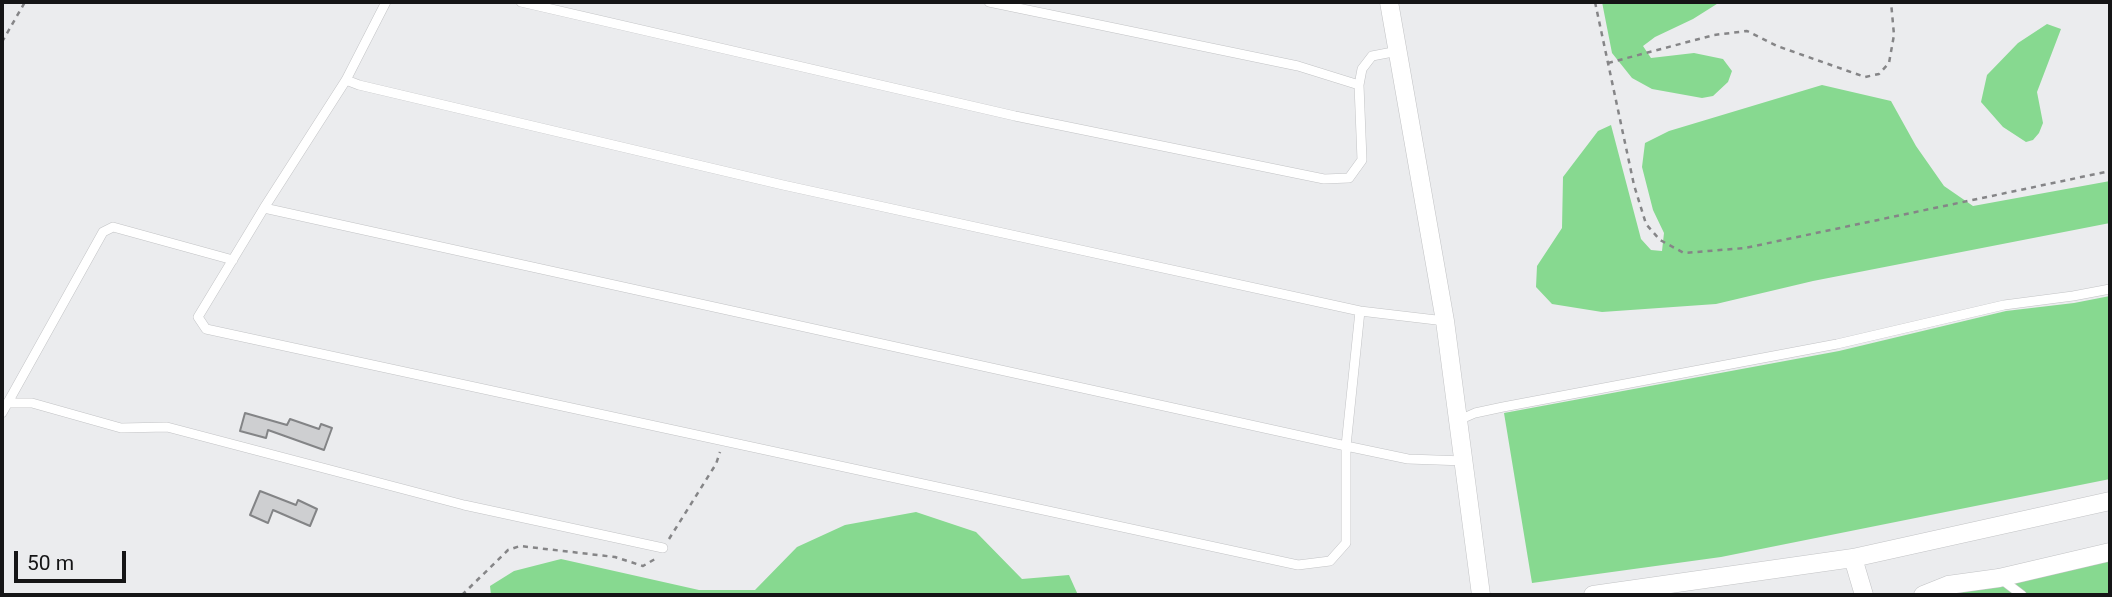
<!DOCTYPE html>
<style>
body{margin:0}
#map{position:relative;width:2112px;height:597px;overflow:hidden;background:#ebecee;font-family:Roboto,sans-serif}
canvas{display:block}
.frame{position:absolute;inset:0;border:4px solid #151516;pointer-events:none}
.scale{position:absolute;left:14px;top:551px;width:112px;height:32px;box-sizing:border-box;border:4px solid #151516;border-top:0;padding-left:9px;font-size:21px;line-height:24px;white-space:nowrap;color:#151516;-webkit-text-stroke:5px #ebecee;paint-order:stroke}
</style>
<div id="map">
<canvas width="2112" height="597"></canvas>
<div class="frame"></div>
<div class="scale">50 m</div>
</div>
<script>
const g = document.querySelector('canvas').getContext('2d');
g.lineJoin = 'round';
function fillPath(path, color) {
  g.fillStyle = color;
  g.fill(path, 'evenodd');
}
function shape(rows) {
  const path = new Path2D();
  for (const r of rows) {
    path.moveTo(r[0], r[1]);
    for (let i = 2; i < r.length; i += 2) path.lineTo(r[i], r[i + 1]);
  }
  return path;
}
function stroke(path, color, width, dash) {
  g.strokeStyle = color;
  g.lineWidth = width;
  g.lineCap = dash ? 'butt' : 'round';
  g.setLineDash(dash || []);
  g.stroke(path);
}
fillPath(shape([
 [1602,2,1720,2,1693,19,1655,37,1643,46,1651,58,1694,53,1723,59,1732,71,1728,82,1713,96,1702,98,1652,89,1632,78,1612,53],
 [2047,24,2061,29,2037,92,2043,123,2039,133,2033,140,2026,142,2003,127,1981,102,1987,75,2018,43],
 [1822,85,1891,101,1916,146,1944,186,1973,206,2110,181,2110,223,1813,281,1716,304,1602,312,1552,304,1536,287,1537,266,1562,228,1563,177,1598,131,1611,125,1641,239,1651,250,1662,251,1664,233,1653,210,1642,167,1645,143,1669,131],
 [2110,296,2110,479,1721,557,1532,583,1504,413,1839,351,2006,311,2074,303],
 [916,512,976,532,1022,579,1069,575,1078,595,491,595,490,586,514,571,561,559,699,590,755,590,797,547,845,525],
 [2110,552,2110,595,1923,595]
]), '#87d990');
const building = shape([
 [245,413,287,425,290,419,319,429,321,424,332,428,324,450,268,430,266,438,240,431,245,413],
 [260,491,296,505,298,500,317,509,310,526,273,510,268,523,250,515,260,491]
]);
fillPath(building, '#cecfd1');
stroke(building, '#838486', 2);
const service = shape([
 [386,2,346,80,264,208,198,317,206,329,1298,565,1330,561,1346,543,1346,446,1360,311],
 [521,2,1015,116,1324,179,1349,178,1362,160,1359,85,1362,69,1372,56,1398,51],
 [989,2,1298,66,1359,85],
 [346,80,359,85,783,185,1360,311,1445,321],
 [264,208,1346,446,1408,459,1465,461],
 [7,403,32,403,121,428,167,427,464,505,663,548],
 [2,413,103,232,113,227,233,260],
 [1459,420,1475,413,1503,407,1837,344,2004,305,2073,296,2110,289],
 [2001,579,2022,595]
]);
const minor = shape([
 [1389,2,1445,321,1481,595],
 [1853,558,1864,595],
 [1593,595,1853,558,2110,501],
 [1923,595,1948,585,1999,578,2110,552]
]);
stroke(service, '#c2c3c5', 10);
stroke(minor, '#c2c3c5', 19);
stroke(shape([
 [1595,2,1634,185,1646,224,1660,240,1684,253,1745,248,2110,171],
 [2,42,25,2],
 [1608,63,1714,35,1747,31,1777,46,1865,77,1879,74,1889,63,1894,35,1891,2],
 [669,539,716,464,720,452],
 [462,595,508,550,520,546,615,557,643,566,655,559]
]), '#858587', 2.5, [5, 5]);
stroke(service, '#fff', 9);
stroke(minor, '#fff', 18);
</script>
